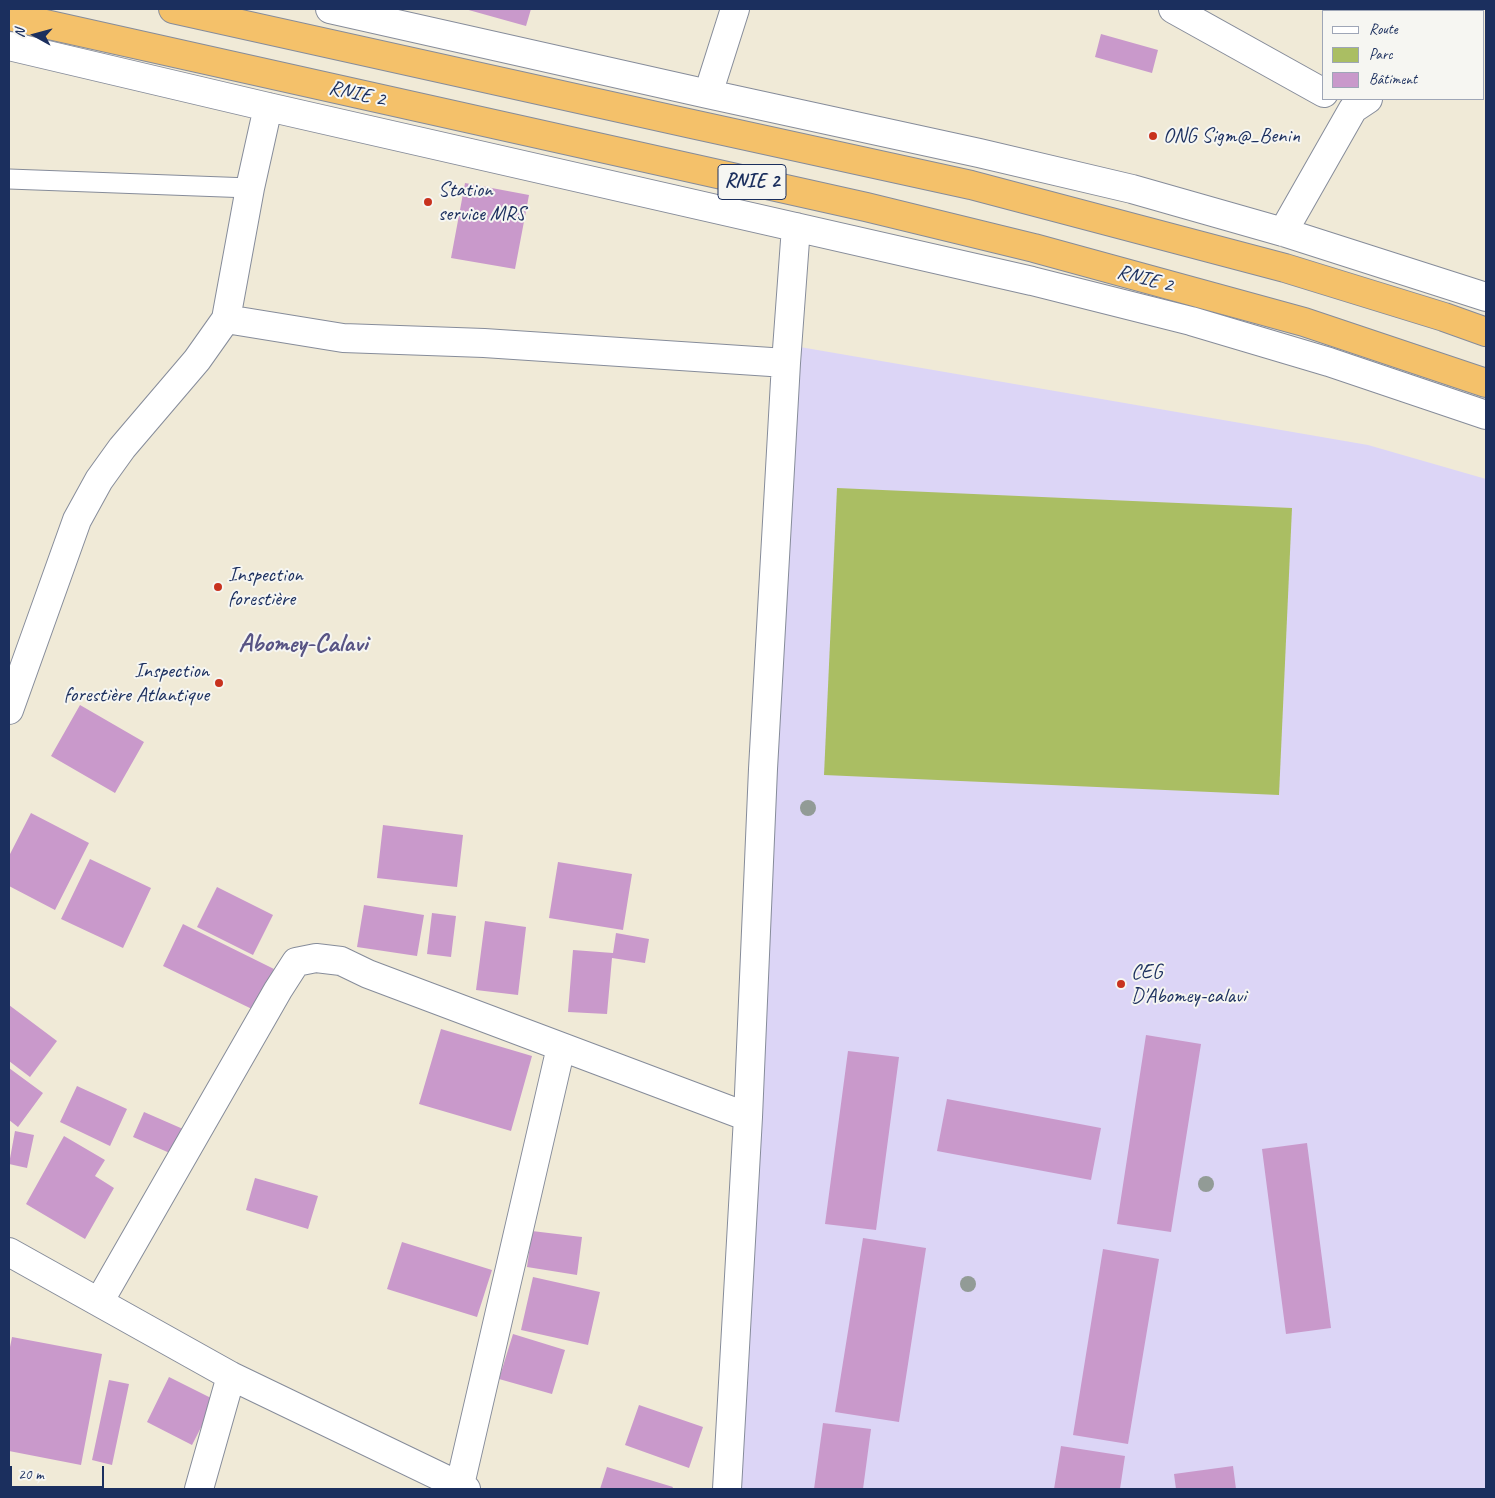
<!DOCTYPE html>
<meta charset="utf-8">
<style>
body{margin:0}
#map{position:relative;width:1495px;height:1498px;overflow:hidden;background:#f0ead7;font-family:Caveat,sans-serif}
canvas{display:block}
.frame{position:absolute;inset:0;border:10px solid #1b2f5e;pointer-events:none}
.legend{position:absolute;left:1322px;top:10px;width:162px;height:90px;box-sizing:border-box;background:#f6f6f2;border:1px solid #9ea6b7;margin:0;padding:6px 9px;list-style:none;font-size:15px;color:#1b2f5e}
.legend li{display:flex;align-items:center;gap:10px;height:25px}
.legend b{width:25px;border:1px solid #9ea6b7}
.north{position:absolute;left:10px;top:10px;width:50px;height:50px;-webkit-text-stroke:4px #f6f6f2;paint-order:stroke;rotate:277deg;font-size:14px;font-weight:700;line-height:20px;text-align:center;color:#1b2f5e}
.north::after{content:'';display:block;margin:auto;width:18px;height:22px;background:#1b2f5e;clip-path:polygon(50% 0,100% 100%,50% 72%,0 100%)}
.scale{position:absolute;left:10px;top:1466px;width:94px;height:22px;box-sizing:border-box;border:2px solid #1b2f5e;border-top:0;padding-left:6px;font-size:15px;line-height:18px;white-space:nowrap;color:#1b2f5e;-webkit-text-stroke:4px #f6f6f2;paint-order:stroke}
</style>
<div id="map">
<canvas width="1495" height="1498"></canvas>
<div class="frame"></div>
<ul class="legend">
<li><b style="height:6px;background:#fff"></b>Route</li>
<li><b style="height:14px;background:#aabe63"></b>Parc</li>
<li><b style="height:14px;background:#c999cb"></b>Bâtiment</li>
</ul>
<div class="north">N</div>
<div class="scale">20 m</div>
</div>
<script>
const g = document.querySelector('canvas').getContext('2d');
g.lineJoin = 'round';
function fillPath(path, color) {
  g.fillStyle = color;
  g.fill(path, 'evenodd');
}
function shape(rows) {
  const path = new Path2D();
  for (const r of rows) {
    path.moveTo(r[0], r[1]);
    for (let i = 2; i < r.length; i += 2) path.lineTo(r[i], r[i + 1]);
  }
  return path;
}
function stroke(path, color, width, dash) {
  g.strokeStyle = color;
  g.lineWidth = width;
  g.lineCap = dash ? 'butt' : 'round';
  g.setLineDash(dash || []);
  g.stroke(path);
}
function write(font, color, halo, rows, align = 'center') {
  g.font = font + ' Caveat,sans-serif';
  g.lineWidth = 4;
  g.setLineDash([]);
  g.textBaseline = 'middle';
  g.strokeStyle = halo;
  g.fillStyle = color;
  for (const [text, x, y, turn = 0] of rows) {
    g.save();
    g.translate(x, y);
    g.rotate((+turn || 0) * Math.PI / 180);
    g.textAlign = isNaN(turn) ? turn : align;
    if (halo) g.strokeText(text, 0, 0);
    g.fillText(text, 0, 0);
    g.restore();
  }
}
fillPath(shape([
 [800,347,1368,445,1486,479,1486,1489,720,1489]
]), '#dcd5f6');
fillPath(shape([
 [837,488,1292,508,1279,795,824,775]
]), '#aabe63');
fillPath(shape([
 [465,9,531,9,526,26],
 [1101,34,1158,50,1152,73,1095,57],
 [465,183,529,195,515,269,451,258],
 [80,705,144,742,115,793,51,756],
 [31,813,89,843,55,910,9,886,9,856],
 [383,825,463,835,457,887,377,878],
 [90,859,151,888,123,948,61,919],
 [558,862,632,874,623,930,549,918],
 [217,887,273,915,253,955,197,927],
 [364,905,424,915,417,956,357,947],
 [432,913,456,916,451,957,427,954],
 [485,921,526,927,518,995,476,990],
 [183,924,274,969,254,1010,163,966],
 [616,933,649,939,645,963,612,958,607,1014,568,1012,573,950,613,953],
 [9,1005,57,1041,30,1077,9,1061],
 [441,1029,532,1056,511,1131,419,1104],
 [1146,1035,1201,1044,1171,1232,1117,1224],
 [848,1051,899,1057,876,1230,825,1224],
 [9,1068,43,1093,18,1127,9,1120],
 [77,1086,127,1109,110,1146,60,1122],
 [947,1099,1101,1128,1091,1180,937,1151],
 [144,1112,183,1129,172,1154,133,1137],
 [15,1131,34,1135,27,1168,9,1164],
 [64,1136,105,1160,95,1176,114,1188,85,1239,26,1204],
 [1307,1143,1331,1328,1286,1334,1262,1149],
 [255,1178,318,1196,308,1229,246,1210],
 [532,1231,582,1237,577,1275,527,1267],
 [863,1238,926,1248,899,1422,835,1412],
 [402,1242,492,1270,477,1317,387,1289],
 [1103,1249,1159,1259,1128,1444,1073,1435],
 [533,1277,600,1292,588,1345,521,1330],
 [513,1334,565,1350,552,1394,499,1379],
 [12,1337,102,1354,81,1465,9,1451,9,1352],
 [169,1377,215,1400,192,1445,147,1422],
 [109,1380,129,1384,112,1465,92,1460],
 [639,1405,703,1427,689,1468,625,1445],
 [823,1423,871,1429,863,1489,814,1489],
 [1061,1446,1125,1456,1120,1489,1054,1489],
 [1233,1466,1236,1489,1176,1489,1174,1474],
 [607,1467,673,1487,672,1489,600,1489]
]), '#c999cb');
const service = shape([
 [9,179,250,188]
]);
const minor = shape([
 [330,9,708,94,979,153,1132,189,1283,232,1486,297],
 [1173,9,1324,93],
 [1415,11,1416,9],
 [9,46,268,107,1032,281,1191,321,1329,362,1486,415],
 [708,94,735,9],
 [1283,232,1353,109,1368,99],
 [226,319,343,338,484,343,786,363],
 [9,710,77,520,99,480,122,448,197,360,226,319,250,188,268,107],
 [9,1252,231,1376,466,1489],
 [99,1302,278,990,296,962,316,958,341,961,368,974,748,1117],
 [199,1489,231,1376],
 [459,1489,561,1047],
 [727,1489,748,1117,763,769,786,363,796,227]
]);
const trunk = shape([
 [173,9,692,124,971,185,1285,268,1444,317,1486,332],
 [9,16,866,207,1034,248,1304,322,1486,383]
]);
stroke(service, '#868c9a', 21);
stroke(minor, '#868c9a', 30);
stroke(trunk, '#868c9a', 30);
stroke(service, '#fff', 19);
stroke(minor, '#fff', 28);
stroke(trunk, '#f4c16a', 28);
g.fillStyle = '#929b96';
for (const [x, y] of [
 [808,808],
 [1206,1184],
 [968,1284]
]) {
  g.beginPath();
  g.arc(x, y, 8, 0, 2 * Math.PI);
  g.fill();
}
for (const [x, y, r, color] of [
 [1153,136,5,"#c8321e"],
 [428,202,5,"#c8321e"],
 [218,587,5,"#c8321e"],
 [219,683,5,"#c8321e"],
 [1121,984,5,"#c8321e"]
]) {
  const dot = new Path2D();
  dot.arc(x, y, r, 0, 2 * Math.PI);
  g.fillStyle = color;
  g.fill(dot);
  stroke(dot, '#f6f6f2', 2);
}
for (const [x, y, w] of [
 [752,182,68]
]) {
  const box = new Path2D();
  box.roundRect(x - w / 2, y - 17.5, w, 35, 4);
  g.fillStyle = '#f6f6f2';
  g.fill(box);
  stroke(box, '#1b2f5e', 1);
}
write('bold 20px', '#1b2f5e', null, [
 ["RNIE 2",752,182]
]);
write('21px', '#1b2f5e', '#f6f6f2', [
 ["RNIE 2",357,94,13],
 ["RNIE 2",1145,279,15]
]);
write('21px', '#1b2f5e', '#f6f6f2', [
 ["ONG Sigm@_Benin",1163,136],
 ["Station",438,190],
 ["service MRS",438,214],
 ["Inspection",228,575],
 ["forestière",228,599],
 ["Inspection",209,671,"right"],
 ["forestière Atlantique",209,695,"right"],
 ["CEG",1131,972],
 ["D'Abomey-calavi",1131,996]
], 'left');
write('bold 26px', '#585484', '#f6f6f2', [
 ["Abomey-Calavi",303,644]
]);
</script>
